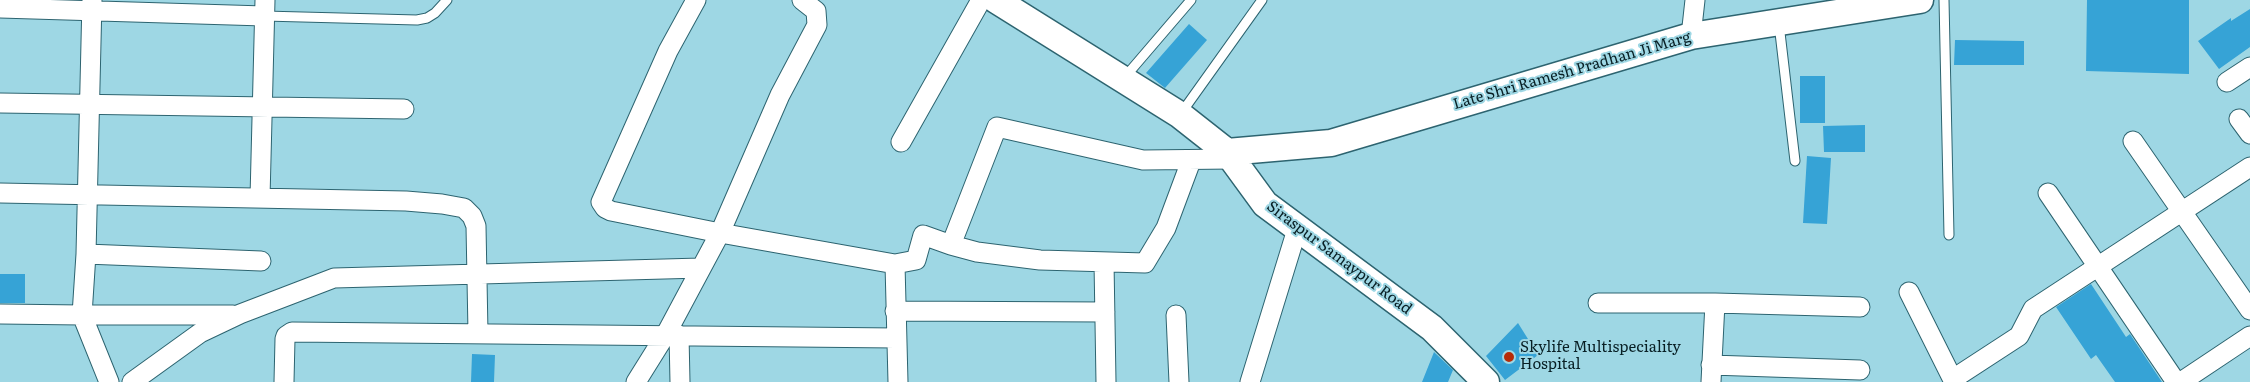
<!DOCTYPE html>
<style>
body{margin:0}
canvas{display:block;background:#9ed7e4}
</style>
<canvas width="2250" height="382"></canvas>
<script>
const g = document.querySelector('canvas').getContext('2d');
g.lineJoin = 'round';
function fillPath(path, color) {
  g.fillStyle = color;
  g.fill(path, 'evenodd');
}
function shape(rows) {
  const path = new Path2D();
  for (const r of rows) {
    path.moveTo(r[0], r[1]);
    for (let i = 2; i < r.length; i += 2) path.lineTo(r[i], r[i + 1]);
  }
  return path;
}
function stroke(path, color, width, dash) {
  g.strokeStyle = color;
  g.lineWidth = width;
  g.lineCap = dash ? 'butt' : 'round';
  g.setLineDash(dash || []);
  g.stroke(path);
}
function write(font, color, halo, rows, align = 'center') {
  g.font = font + ' Literata,serif';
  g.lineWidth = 4;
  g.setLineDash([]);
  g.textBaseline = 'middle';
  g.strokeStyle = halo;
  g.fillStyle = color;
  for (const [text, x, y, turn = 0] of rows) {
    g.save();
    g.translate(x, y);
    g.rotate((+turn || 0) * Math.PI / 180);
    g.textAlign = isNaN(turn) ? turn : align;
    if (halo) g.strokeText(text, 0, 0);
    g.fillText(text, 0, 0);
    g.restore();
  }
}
fillPath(shape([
 [2087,0,2189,0,2189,74,2086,71],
 [2250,9,2250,47,2219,69,2198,41,2231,18,2231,21],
 [1189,24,1207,40,1165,88,1146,73],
 [1955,40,2024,41,2024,65,1954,65],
 [1800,76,1825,76,1825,123,1800,123],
 [1865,125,1865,152,1824,152,1823,126],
 [1807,156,1831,158,1827,224,1803,223],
 [0,274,25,274,25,303,0,303],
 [2091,284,2126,337,2130,334,2162,382,2115,382,2096,355,2091,359,2056,307],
 [1518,323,1538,355,1505,380,1486,356],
 [1434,352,1453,370,1448,382,1422,382],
 [472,354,495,355,494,382,471,382]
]), '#36a3d6');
const lane = shape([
 [1944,0,1949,235],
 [264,16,417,20,427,18,435,13,447,0],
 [1779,24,1795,161],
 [1125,77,1191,0],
 [1182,112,1262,0]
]);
const street = shape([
 [802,0,816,11,817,25,780,95,720,233,895,264,916,260,923,235,951,245,997,127,1143,160,1232,159],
 [0,8,264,16],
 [1691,36,1695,0],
 [2227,82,2250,67],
 [0,103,404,109],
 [2239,119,2250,134],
 [2133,141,2250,310],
 [901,142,981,0],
 [0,193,406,201,442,204,464,208,472,216,476,226,478,333],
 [2048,193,2176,382],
 [260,198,265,0],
 [951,245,977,252,1040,260,1145,263,1166,228,1191,161],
 [86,254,261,261],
 [1104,262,1106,382],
 [895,264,898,382],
 [1909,292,1954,382],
 [1598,303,1715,303,1711,382],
 [1715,303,1860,307],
 [895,311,1105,312],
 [0,314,82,315,86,254,92,0],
 [1176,315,1179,382],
 [679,335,680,382],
 [1711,365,1860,370],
 [1953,379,2019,336,2033,309,2250,167],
 [109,382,82,315,233,315],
 [132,382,200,333,240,314,334,278,701,268],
 [284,382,285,339,286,336,292,332,896,338],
 [636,382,666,334,720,233,611,211,605,208,601,202,668,51,696,0],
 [1250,382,1298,226],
 [2181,382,2250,336]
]);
const secondary = shape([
 [996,0,1180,115,1227,152,1265,204,1432,328,1486,382],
 [1227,152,1331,143,1691,36,1920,0]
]);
stroke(lane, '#2d6470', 11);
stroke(street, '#2d6470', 21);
stroke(secondary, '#2d6470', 29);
stroke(lane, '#fff', 9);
stroke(street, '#fff', 19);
stroke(secondary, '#fff', 26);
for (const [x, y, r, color] of [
 [1509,357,6,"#b62b08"]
]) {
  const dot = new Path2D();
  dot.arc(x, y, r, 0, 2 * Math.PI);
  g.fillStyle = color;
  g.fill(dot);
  stroke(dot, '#9ed7e4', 2);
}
write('15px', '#081f24', '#9ed7e4', [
 ["Late Shri Ramesh Pradhan Ji Marg",1572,71,-16],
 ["Siraspur Samaypur Road",1339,258,37]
]);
write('15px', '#081f24', '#9ed7e4', [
 ["Skylife Multispeciality",1520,348],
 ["Hospital",1520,365]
], 'left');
</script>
